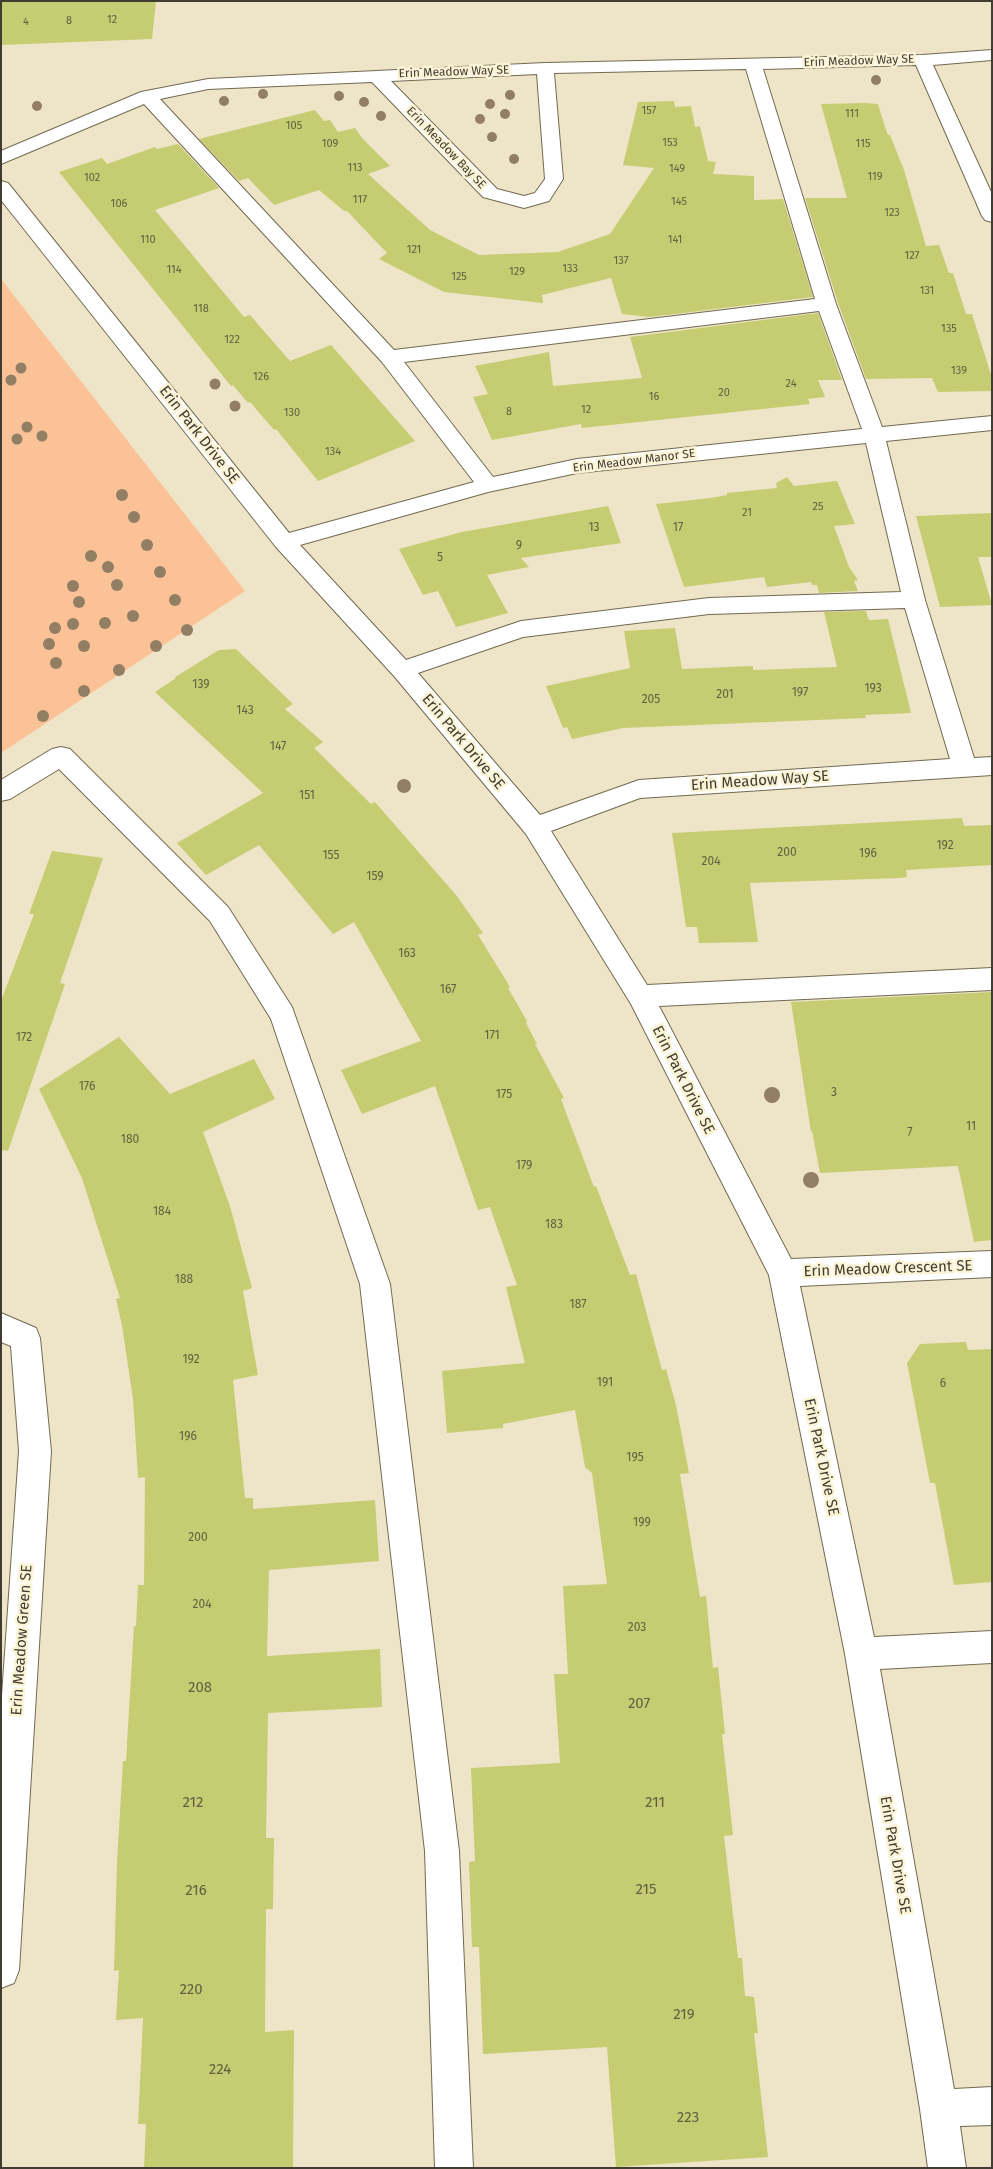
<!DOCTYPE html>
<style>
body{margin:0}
#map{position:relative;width:993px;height:2169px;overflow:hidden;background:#eee5c8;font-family:"Fira Sans",sans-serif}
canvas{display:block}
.frame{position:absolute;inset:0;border:2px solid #403c31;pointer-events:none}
</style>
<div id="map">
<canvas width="993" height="2169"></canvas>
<div class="frame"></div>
</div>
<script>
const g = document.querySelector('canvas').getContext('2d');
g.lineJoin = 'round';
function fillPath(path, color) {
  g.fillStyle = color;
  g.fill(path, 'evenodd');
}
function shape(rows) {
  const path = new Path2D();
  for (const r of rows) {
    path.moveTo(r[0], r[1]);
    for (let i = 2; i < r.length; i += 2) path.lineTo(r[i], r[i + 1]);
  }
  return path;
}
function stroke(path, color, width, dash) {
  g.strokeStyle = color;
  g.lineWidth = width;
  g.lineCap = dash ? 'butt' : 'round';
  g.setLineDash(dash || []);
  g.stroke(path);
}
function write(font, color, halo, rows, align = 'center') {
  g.font = font + ' "Fira Sans",sans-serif';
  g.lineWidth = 5;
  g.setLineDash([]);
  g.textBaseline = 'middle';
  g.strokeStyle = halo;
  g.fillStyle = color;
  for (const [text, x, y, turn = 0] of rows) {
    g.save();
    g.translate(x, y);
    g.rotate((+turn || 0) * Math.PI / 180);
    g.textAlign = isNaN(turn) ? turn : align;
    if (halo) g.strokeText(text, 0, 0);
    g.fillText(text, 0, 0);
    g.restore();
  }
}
fillPath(shape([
 [1,279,245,591,1,753]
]), '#fbc297');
fillPath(shape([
 [33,1,156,1,152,39,1,45,1,2],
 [674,101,675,107,691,106,695,127,700,126,708,161,716,162,713,174,754,176,754,200,783,199,813,297,650,317,622,314,611,278,542,295,543,303,444,292,379,259,387,253,347,211,344,211,319,190,274,205,248,178,239,181,199,139,315,110,324,121,330,120,338,132,355,128,362,138,390,166,368,174,430,230,479,255,558,252,610,234,654,168,623,165,638,102],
 [865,103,878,104,885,127,888,135,890,135,904,170,926,246,939,245,949,273,953,273,966,314,972,314,992,378,992,391,938,392,932,378,866,379,838,303,805,198,847,198,821,104],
 [178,144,219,188,155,210,244,317,250,315,290,361,331,345,415,441,318,481,276,429,274,430,250,402,248,403,233,385,231,386,59,172,102,158,107,164,155,147,157,149],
 [818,313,842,380,818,380,825,397,808,399,810,404,582,428,581,424,492,440,473,397,488,394,475,366,549,352,553,386,642,378,630,337],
 [787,477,794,486,837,481,855,524,834,526,849,567,858,580,854,581,858,591,819,593,817,585,812,585,811,582,767,587,764,577,684,587,656,504,711,498,727,495,727,493,777,488,776,483],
 [608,506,621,543,521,558,529,567,487,575,508,613,456,627,438,591,423,595,399,549,462,532],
 [992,513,992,557,978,557,992,605,940,607,916,516],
 [866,611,869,620,888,619,911,713,865,715,866,718,623,728,572,739,567,727,563,728,546,686,630,668,624,631,675,628,682,669,753,666,753,670,837,667,824,612],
 [236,649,293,704,285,709,323,742,314,748,371,804,375,802,456,895,483,933,478,935,510,987,508,988,527,1021,526,1023,537,1044,535,1044,564,1098,561,1099,594,1187,596,1186,630,1275,636,1274,662,1370,666,1369,676,1405,689,1473,680,1474,700,1597,706,1596,713,1668,718,1667,725,1734,722,1734,733,1835,724,1836,738,1958,742,1958,745,1996,754,1997,758,2033,754,2033,768,2157,616,2167,607,2047,483,2054,479,1947,472,1947,469,1862,475,1861,471,1768,560,1763,554,1674,568,1674,563,1586,607,1584,592,1473,585,1467,575,1410,503,1424,503,1428,447,1433,442,1371,525,1363,506,1287,517,1285,490,1207,478,1210,435,1086,362,1114,341,1070,421,1041,354,922,333,934,259,845,206,875,177,843,263,793,155,692,176,678,175,677,219,650],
 [962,818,964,826,992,825,992,865,906,870,907,877,900,878,750,883,758,942,699,943,697,927,686,927,672,833],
 [52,851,103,858,60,983,65,984,8,1151,1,1150,1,1001,34,914,29,914],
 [992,992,992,1240,974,1242,958,1166,820,1173,812,1131,811,1132,791,1002],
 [119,1037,170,1094,254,1059,275,1099,203,1132,230,1206,252,1288,243,1291,258,1375,233,1380,245,1498,253,1498,253,1509,375,1500,379,1561,269,1570,267,1656,380,1649,382,1707,268,1713,266,1838,274,1838,273,1909,266,1909,265,2032,294,2030,293,2168,144,2168,146,2124,138,2124,143,2018,116,2020,119,1970,114,1971,117,1862,123,1761,126,1761,134,1626,136,1626,138,1585,144,1585,145,1477,138,1478,133,1399,122,1325,116,1299,120,1298,82,1178,39,1089],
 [966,1342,968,1350,992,1349,992,1582,954,1585,935,1483,930,1483,907,1363,920,1344]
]), '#c6cc71');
const minor = shape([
 [992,50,992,60,933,65,992,194,992,222,985,220,982,216,916,65,763,69,836,304,882,427,992,416,992,430,886,441,925,600,974,758,992,757,992,775,640,798,551,831,647,985,992,968,992,990,659,1006,791,1259,992,1251,992,1277,800,1286,874,1637,992,1631,992,1663,880,1669,954,2089,992,2087,992,2125,960,2126,966,2168,928,2168,920,2109,845,1654,769,1275,631,1004,526,834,394,676,276,547,1,200,1,181,8,183,289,533,474,482,382,362,144,104,1,164,1,151,141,92,208,79,545,63,922,55,992,50],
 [746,69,815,299,394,350,160,99,208,89,372,82,483,197,524,208,549,201,563,179,554,73,746,69],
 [537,74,545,179,535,193,524,196,497,189,391,81,537,74],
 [819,311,862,429,577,459,493,477,404,362,819,311],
 [866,443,901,592,709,598,521,621,406,660,300,545,488,492,577,473,866,443],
 [905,608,950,759,639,780,540,815,418,673,523,637,709,614,905,608],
 [61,747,70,749,228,907,292,1007,390,1284,459,1851,473,2168,435,2168,425,1851,360,1284,271,1019,210,921,59,769,10,799,1,801,1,780,52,749,61,747],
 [1,1313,36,1328,40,1338,51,1451,19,1970,14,1983,1,1988,1,1710,19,1451,11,1346,1,1342,1,1313]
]);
stroke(minor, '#716a50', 2);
fillPath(minor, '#fff');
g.fillStyle = '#927e63';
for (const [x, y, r] of [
 [876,80,5],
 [263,94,5],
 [510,95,5],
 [339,96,5],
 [224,101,5],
 [364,102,5],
 [490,104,5],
 [37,106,5],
 [505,114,5],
 [381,116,5],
 [480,119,5],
 [492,137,5],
 [514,159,5],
 [21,368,5.5],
 [11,380,5.5],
 [215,384,5.5],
 [235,406,5.5],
 [27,427,5.5],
 [42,436,5.5],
 [17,439,5.5],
 [122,495,6],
 [134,517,6],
 [147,545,6],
 [91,556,6],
 [108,567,6],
 [160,572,6],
 [117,585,6],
 [73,586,6],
 [175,600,6],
 [79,602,6],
 [133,616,6],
 [105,623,6],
 [73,624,6],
 [55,628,6],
 [187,630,6],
 [49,644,6],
 [84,646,6],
 [156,646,6],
 [56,663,6],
 [119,670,6],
 [84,691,6],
 [43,716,6],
 [404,786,7],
 [772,1095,8],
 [811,1180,8]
]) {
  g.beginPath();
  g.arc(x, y, r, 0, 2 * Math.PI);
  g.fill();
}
write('11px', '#626041', null, [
 ["12",112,20],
 ["8",69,21],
 ["4",26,22],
 ["157",649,111],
 ["111",852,114],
 ["105",294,126],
 ["153",670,143],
 ["109",330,144],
 ["115",863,144],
 ["113",355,168],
 ["149",677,169],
 ["119",875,177],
 ["102",92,178],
 ["117",360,200],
 ["145",679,202],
 ["106",119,204],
 ["123",892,213],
 ["110",148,240],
 ["141",675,240],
 ["121",414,250],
 ["127",912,256],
 ["137",621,261],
 ["133",570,269],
 ["114",174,270],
 ["129",517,272],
 ["125",459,277],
 ["131",927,291],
 ["118",201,309],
 ["135",949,329],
 ["122",232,340],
 ["139",959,371],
 ["126",261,377],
 ["24",791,384],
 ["20",724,393],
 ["16",654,397],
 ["12",586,410],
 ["8",509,412],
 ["130",292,413],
 ["134",333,452],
 ["25",818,507],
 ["21",747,513]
]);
write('12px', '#403c31', '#fbf3d5', [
 ["Erin Meadow Way SE",859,61,-2],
 ["Erin Meadow Way SE",454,72,-2],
 ["Erin Meadow Bay SE",446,148,46],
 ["Erin Meadow Manor SE",634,461,-7]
]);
write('12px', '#626041', null, [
 ["13",594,528],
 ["17",678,528],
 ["9",519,546],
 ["5",440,558],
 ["139",201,685],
 ["193",873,689],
 ["197",800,693],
 ["201",725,695],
 ["205",651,700],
 ["143",245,711],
 ["147",278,747],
 ["151",307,796],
 ["192",945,846],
 ["200",787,853],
 ["196",868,854],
 ["155",331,856],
 ["204",711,862],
 ["159",375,877],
 ["163",407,954],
 ["167",448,990],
 ["171",492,1036],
 ["172",24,1038],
 ["176",87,1087],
 ["3",834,1093],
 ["175",504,1095],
 ["11",971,1127],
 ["7",910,1133],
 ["180",130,1140],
 ["179",524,1166],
 ["184",162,1212],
 ["183",554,1225],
 ["188",184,1280],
 ["187",578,1305],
 ["192",191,1360],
 ["191",605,1383],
 ["6",943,1384],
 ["196",188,1437],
 ["195",635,1458],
 ["199",642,1523],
 ["200",198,1538],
 ["204",202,1605],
 ["203",637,1628]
]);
write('15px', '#403c31', '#fbf3d5', [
 ["Erin Park Drive SE",199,435,52],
 ["Erin Park Drive SE",463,742,50],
 ["Erin Meadow Way SE",760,781,-4],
 ["Erin Park Drive SE",683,1080,63],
 ["Erin Meadow Crescent SE",888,1269,-2],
 ["Erin Park Drive SE",821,1457,78],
 ["Erin Meadow Green SE",22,1640,-86],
 ["Erin Park Drive SE",895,1855,80]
]);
write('15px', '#626041', null, [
 ["208",200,1688],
 ["207",639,1704],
 ["212",193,1803],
 ["211",655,1803],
 ["215",646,1890],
 ["216",196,1891],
 ["220",191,1990],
 ["219",684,2015],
 ["224",220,2070],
 ["223",688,2118]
]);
</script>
